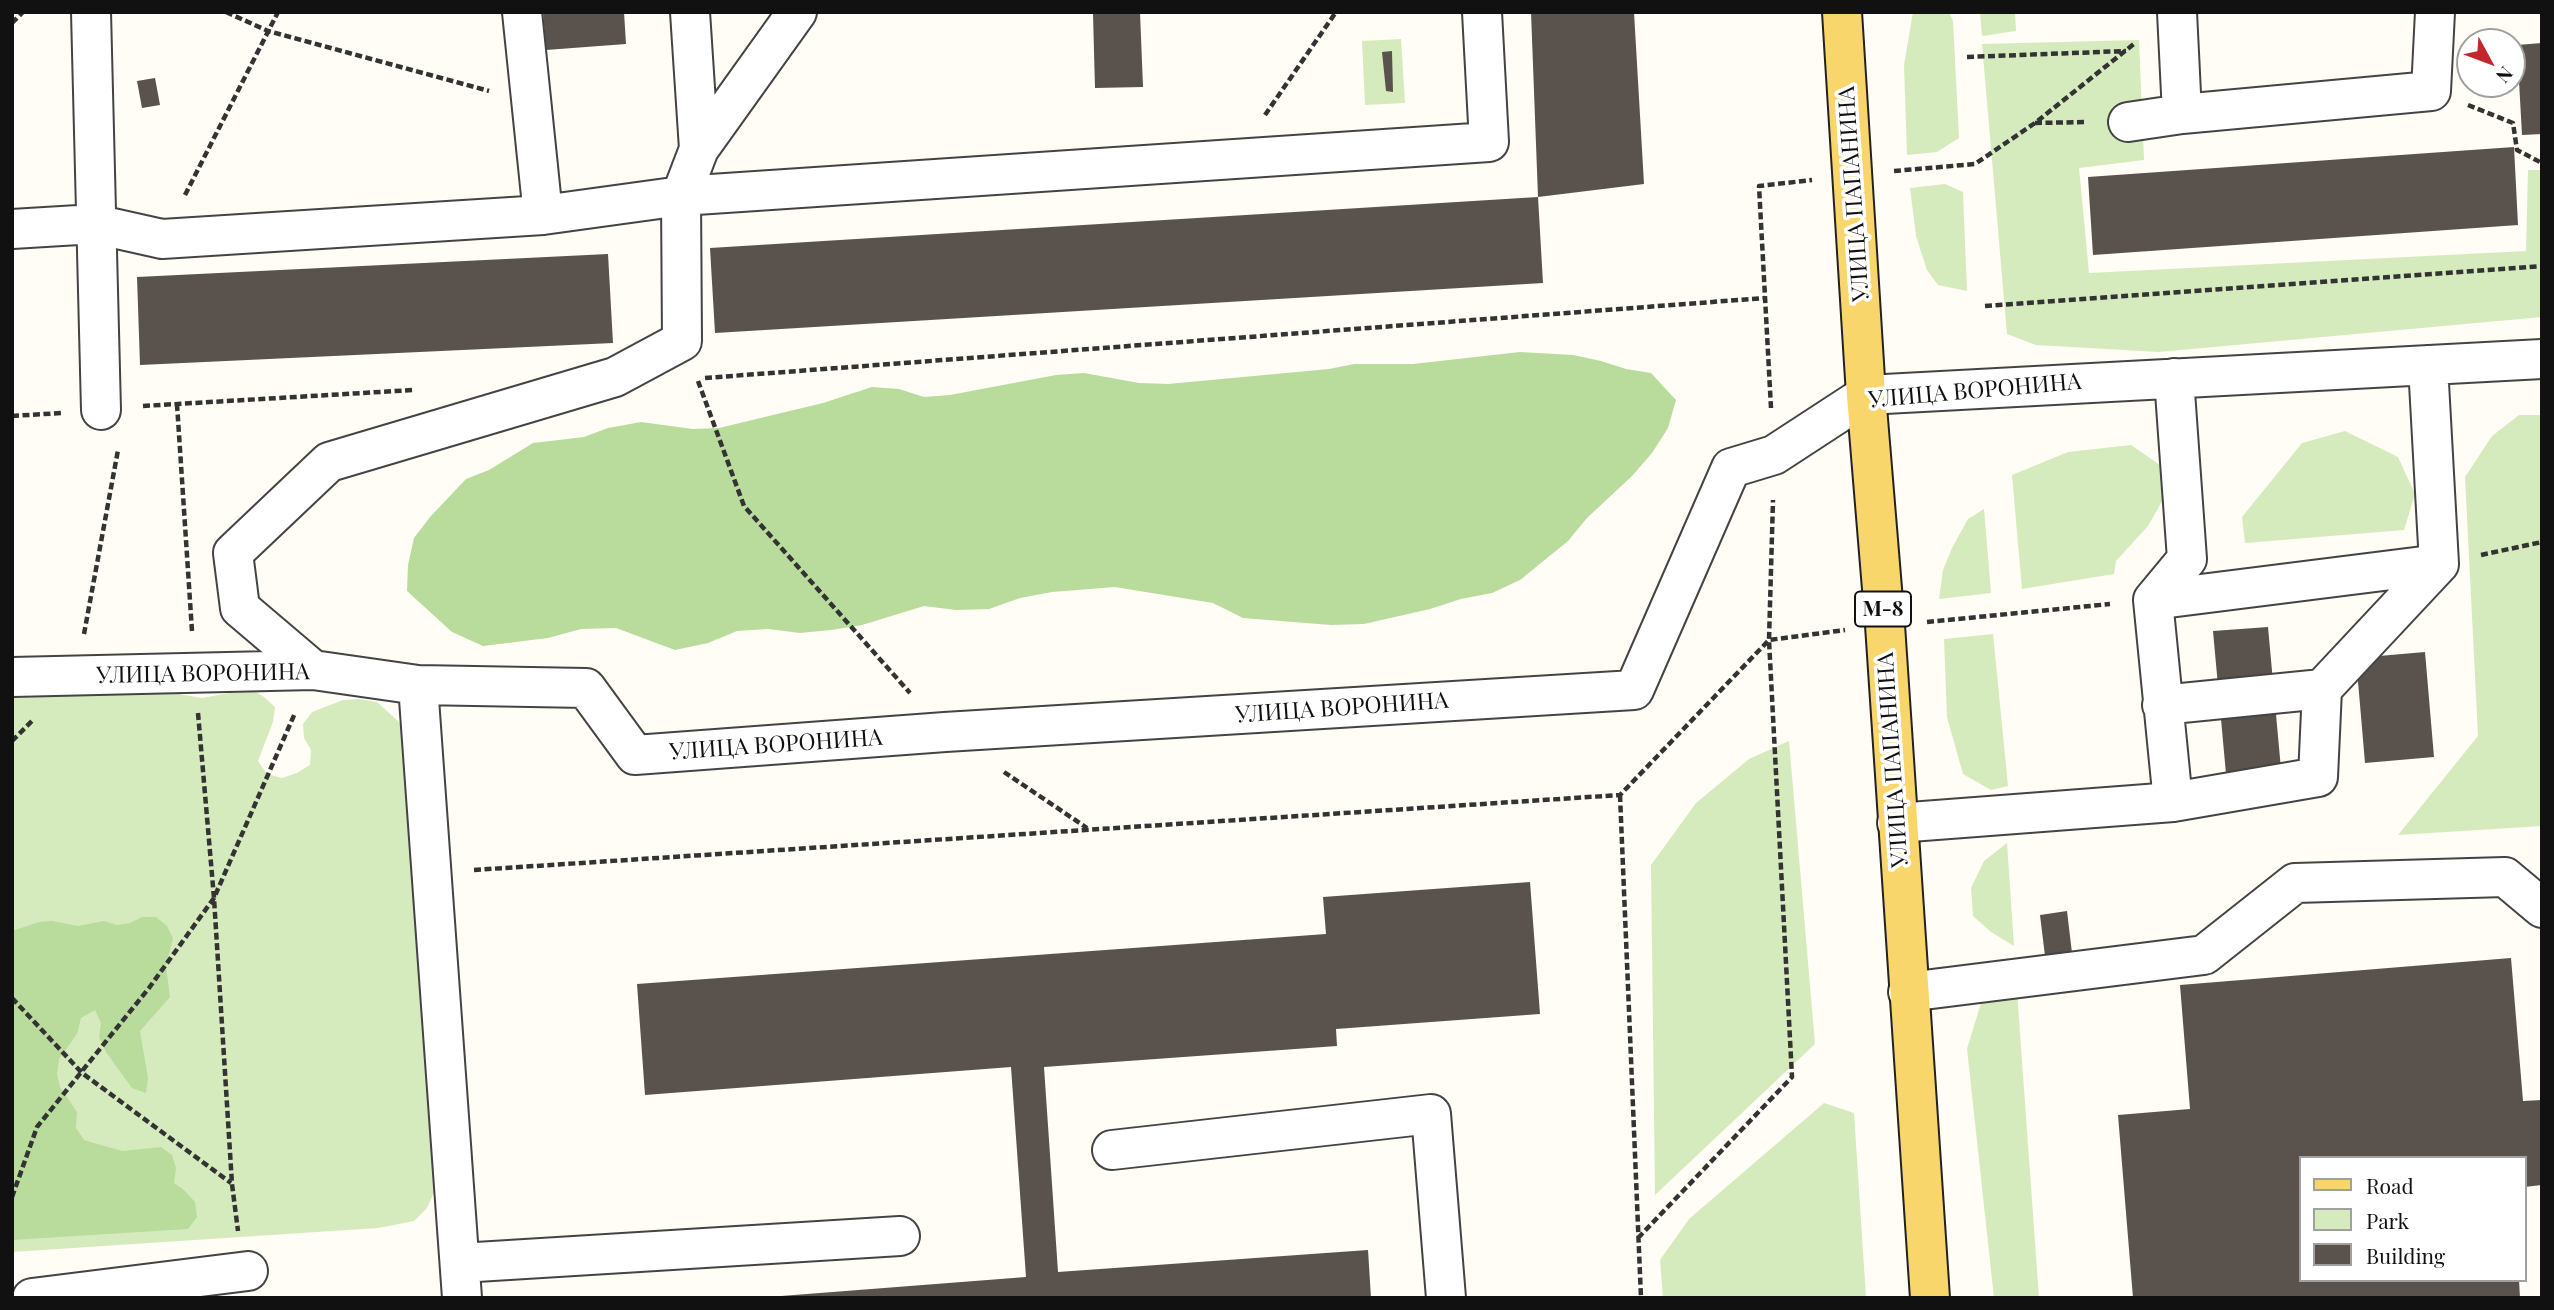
<!DOCTYPE html>
<meta charset="utf-8">
<style>
body{margin:0}
#map{position:relative;width:2554px;height:1310px;overflow:hidden;background:#fffdf5;font-family:"Playfair Display",serif}
canvas{display:block}
.frame{position:absolute;inset:0;border:14px solid #111;pointer-events:none}
.legend{position:absolute;left:2299px;top:1156px;width:228px;height:126px;box-sizing:border-box;background:#fff;border:2px solid #a0a0a0;margin:0;padding:9px 12px;list-style:none;font-size:21px;color:#111}
.legend li{display:flex;align-items:center;gap:14px;height:35px}
.legend b{width:35px;border:2px solid #a0a0a0}
.north{position:absolute;left:2456px;top:28px;width:70px;height:70px;box-sizing:border-box;background:#fff;border:2px solid #a0a0a0;border-radius:50%;rotate:131deg;font-size:19px;font-weight:700;line-height:28px;text-align:center;color:#111}
.north::after{content:'';display:block;margin:auto;width:24px;height:32px;background:#c4262e;clip-path:polygon(50% 0,100% 100%,50% 72%,0 100%)}
</style>
<div id="map">
<canvas width="2554" height="1310"></canvas>
<div class="frame"></div>
<ul class="legend">
<li><b style="height:9px;background:#f9d66b"></b>Road</li>
<li><b style="height:19px;background:#d5ebbd"></b>Park</li>
<li><b style="height:19px;background:#5a524d"></b>Building</li>
</ul>
<div class="north">N</div>
</div>
<script>
const g = document.querySelector('canvas').getContext('2d');
g.lineJoin = 'round';
function fillPath(path, color) {
  g.fillStyle = color;
  g.fill(path, 'evenodd');
}
function shape(rows) {
  const path = new Path2D();
  for (const r of rows) {
    path.moveTo(r[0], r[1]);
    for (let i = 2; i < r.length; i += 2) path.lineTo(r[i], r[i + 1]);
  }
  return path;
}
function stroke(path, color, width, dash) {
  g.strokeStyle = color;
  g.lineWidth = width;
  g.lineCap = dash ? 'butt' : 'round';
  g.setLineDash(dash || []);
  g.stroke(path);
}
function write(font, color, halo, rows, align = 'center') {
  g.font = font + ' "Playfair Display",serif';
  g.lineWidth = 7;
  g.setLineDash([]);
  g.textBaseline = 'middle';
  g.strokeStyle = halo;
  g.fillStyle = color;
  for (const [text, x, y, turn = 0] of rows) {
    g.save();
    g.translate(x, y);
    g.rotate((+turn || 0) * Math.PI / 180);
    g.textAlign = isNaN(turn) ? turn : align;
    if (halo) g.strokeText(text, 0, 0);
    g.fillText(text, 0, 0);
    g.restore();
  }
}
fillPath(shape([
 [1913,12,1949,12,1953,21,1959,138,1937,152,1907,155,1904,65],
 [1980,12,2015,12,2016,31,1982,36],
 [1401,39,1405,103,1365,105,1362,41],
 [2139,40,2144,160,2079,168,2089,273,2526,251,2528,170,2542,170,2542,317,2159,352,2036,345,2007,334,1982,44],
 [1945,184,1963,192,1967,291,1938,285,1927,270,1916,236,1910,188],
 [2519,415,2542,415,2542,826,2398,835,2478,736,2465,477,2492,436],
 [2345,431,2398,457,2415,494,2404,530,2245,543,2242,517,2302,443],
 [2131,445,2160,465,2165,496,2148,526,2116,561,2114,574,2022,589,2012,475,2068,452],
 [1984,509,1991,593,1939,599,1943,570,1952,548,1968,519],
 [1993,634,2008,786,1991,790,1963,774,1947,717,1944,639],
 [12,686,155,690,202,698,251,689,264,697,275,707,273,722,258,761,267,774,282,778,297,773,310,765,311,750,304,738,303,724,312,712,343,700,359,699,377,702,399,722,405,736,435,1190,427,1208,414,1221,378,1228,12,1252],
 [1789,741,1815,1044,1655,1195,1651,865,1696,803,1749,759],
 [2007,843,2014,946,1991,932,1973,916,1971,888,1984,861],
 [2017,991,2039,1298,1994,1298,1967,1049,1981,1003],
 [1824,1103,1854,1113,1866,1298,1663,1298,1660,1260,1689,1219]
]), '#d5ebbd');
fillPath(shape([
 [1520,352,1573,355,1601,361,1626,369,1651,373,1676,400,1668,428,1652,453,1632,476,1587,518,1568,541,1520,580,1492,593,1461,599,1430,609,1364,624,1331,625,1243,618,1213,603,1115,587,1052,592,1020,598,989,609,956,610,924,606,862,625,831,630,800,633,768,629,737,631,708,643,675,650,616,628,581,629,548,638,483,646,452,632,407,591,408,565,414,538,430,517,466,479,489,470,533,443,584,437,608,428,641,422,693,429,719,428,823,403,872,387,899,389,924,397,950,395,1056,375,1084,373,1139,383,1168,384,1329,369,1354,364,1413,364],
 [142,917,156,917,167,926,173,938,166,966,170,997,140,1031,148,1078,146,1093,132,1088,106,1052,99,1037,101,1023,95,1010,81,1018,77,1034,59,1059,57,1074,60,1087,77,1112,76,1128,84,1140,122,1151,161,1147,172,1155,176,1168,174,1183,184,1190,195,1202,197,1217,188,1229,12,1240,12,931,39,922,52,921,78,926,104,921,117,925,130,923]
]), '#b9dc9c');
fillPath(shape([
 [543,12,624,12,626,44,546,50],
 [1131,12,1140,12,1143,87,1095,88,1093,14],
 [1531,12,1634,12,1644,184,1538,197,1543,283,715,333,710,248,1538,197],
 [2542,43,2542,134,2522,135,2517,45],
 [1392,51,1393,92,1386,91,1382,52],
 [155,78,160,105,142,108,137,81],
 [2514,147,2518,225,2093,255,2088,177],
 [608,254,613,343,140,365,137,277],
 [2268,627,2283,791,2228,796,2213,631],
 [2425,652,2434,757,2365,763,2356,658],
 [1530,882,1540,1014,1336,1029,1337,1046,1044,1067,1058,1272,1368,1250,1371,1298,781,1298,781,1296,1026,1277,1011,1067,645,1095,637,984,1326,934,1323,897],
 [2067,911,2072,953,2045,956,2040,915],
 [2511,958,2523,1101,2542,1100,2542,1185,2524,1187,2524,1158,2300,1158,2300,1280,2519,1280,2520,1298,2133,1298,2118,1115,2190,1109,2180,985]
]), '#5a524d');
const minor = shape([
 [91,12,101,410],
 [522,12,543,215],
 [2177,12,2182,114,2431,91,2435,12],
 [2128,122,2182,114],
 [699,149,797,12],
 [12,229,95,224,162,239,543,215,681,196,1489,142,1482,12],
 [2153,600,2439,564],
 [313,670,240,608,233,553,329,462,615,377,682,341,681,196,699,149,690,12],
 [12,677,313,670,418,685,586,688,635,755,945,732,1634,690,1731,468,1774,455,1866,395,2542,359],
 [418,685,462,1298],
 [2162,705,2322,689],
 [2173,802,2153,600,2187,559,2174,378],
 [1897,823,2173,802,2318,777,2322,689,2439,564,2428,365],
 [1908,992,2204,955,2295,883,2505,877,2542,908],
 [1112,1150,1431,1114,1446,1298],
 [460,1263,900,1236],
 [32,1298,248,1271]
]);
const major = shape([
 [1842,12,1866,395,1885,625,1930,1298]
]);
stroke(minor, '#444', 42);
stroke(major, '#222', 42);
stroke(shape([
 [226,12,268,31,489,91],
 [12,23,23,12],
 [1967,57,2126,51],
 [2468,105,2513,123,2517,150,2542,163],
 [1265,115,1336,12],
 [2035,123,2086,122],
 [1894,171,1975,164,2035,123,2135,43],
 [185,195,278,12],
 [1985,306,2542,266],
 [705,378,1765,298],
 [698,381,744,506,910,693],
 [177,404,192,631],
 [143,406,413,390],
 [1771,408,1759,186,1812,180],
 [12,416,61,413],
 [2481,555,2542,542],
 [1927,622,2110,604],
 [84,634,118,450],
 [198,713,214,898,232,1184,238,1231],
 [12,741,34,719],
 [1004,772,1087,828],
 [1620,795,1641,1298],
 [474,870,1620,795,1769,640,1845,630],
 [12,998,82,1073,231,1183],
 [12,1197,37,1127,149,988,214,898,295,713],
 [1638,1238,1792,1077,1769,640,1773,500]
]), '#333', 4.5, [7, 3.5]);
stroke(minor, '#fff', 38);
stroke(major, '#f9d66b', 38);
for (const [x, y, w] of [
 [1883,609,56]
]) {
  const box = new Path2D();
  box.roundRect(x - w / 2, y - 17.5, w, 35, 5);
  g.fillStyle = '#fff';
  g.fill(box);
  stroke(box, '#111', 2);
}
write('bold 21px', '#111', null, [
 ["М-8",1883,609]
]);
write('23px', '#111', '#fff', [
 ["УЛИЦА ПАПАНИНА",1854,194,-94],
 ["УЛИЦА ВОРОНИНА",1975,391,-5],
 ["УЛИЦА ВОРОНИНА",203,674,-1],
 ["УЛИЦА ВОРОНИНА",1342,708,-4],
 ["УЛИЦА ВОРОНИНА",776,745,-4],
 ["УЛИЦА ПАПАНИНА",1893,760,-94]
]);
</script>
